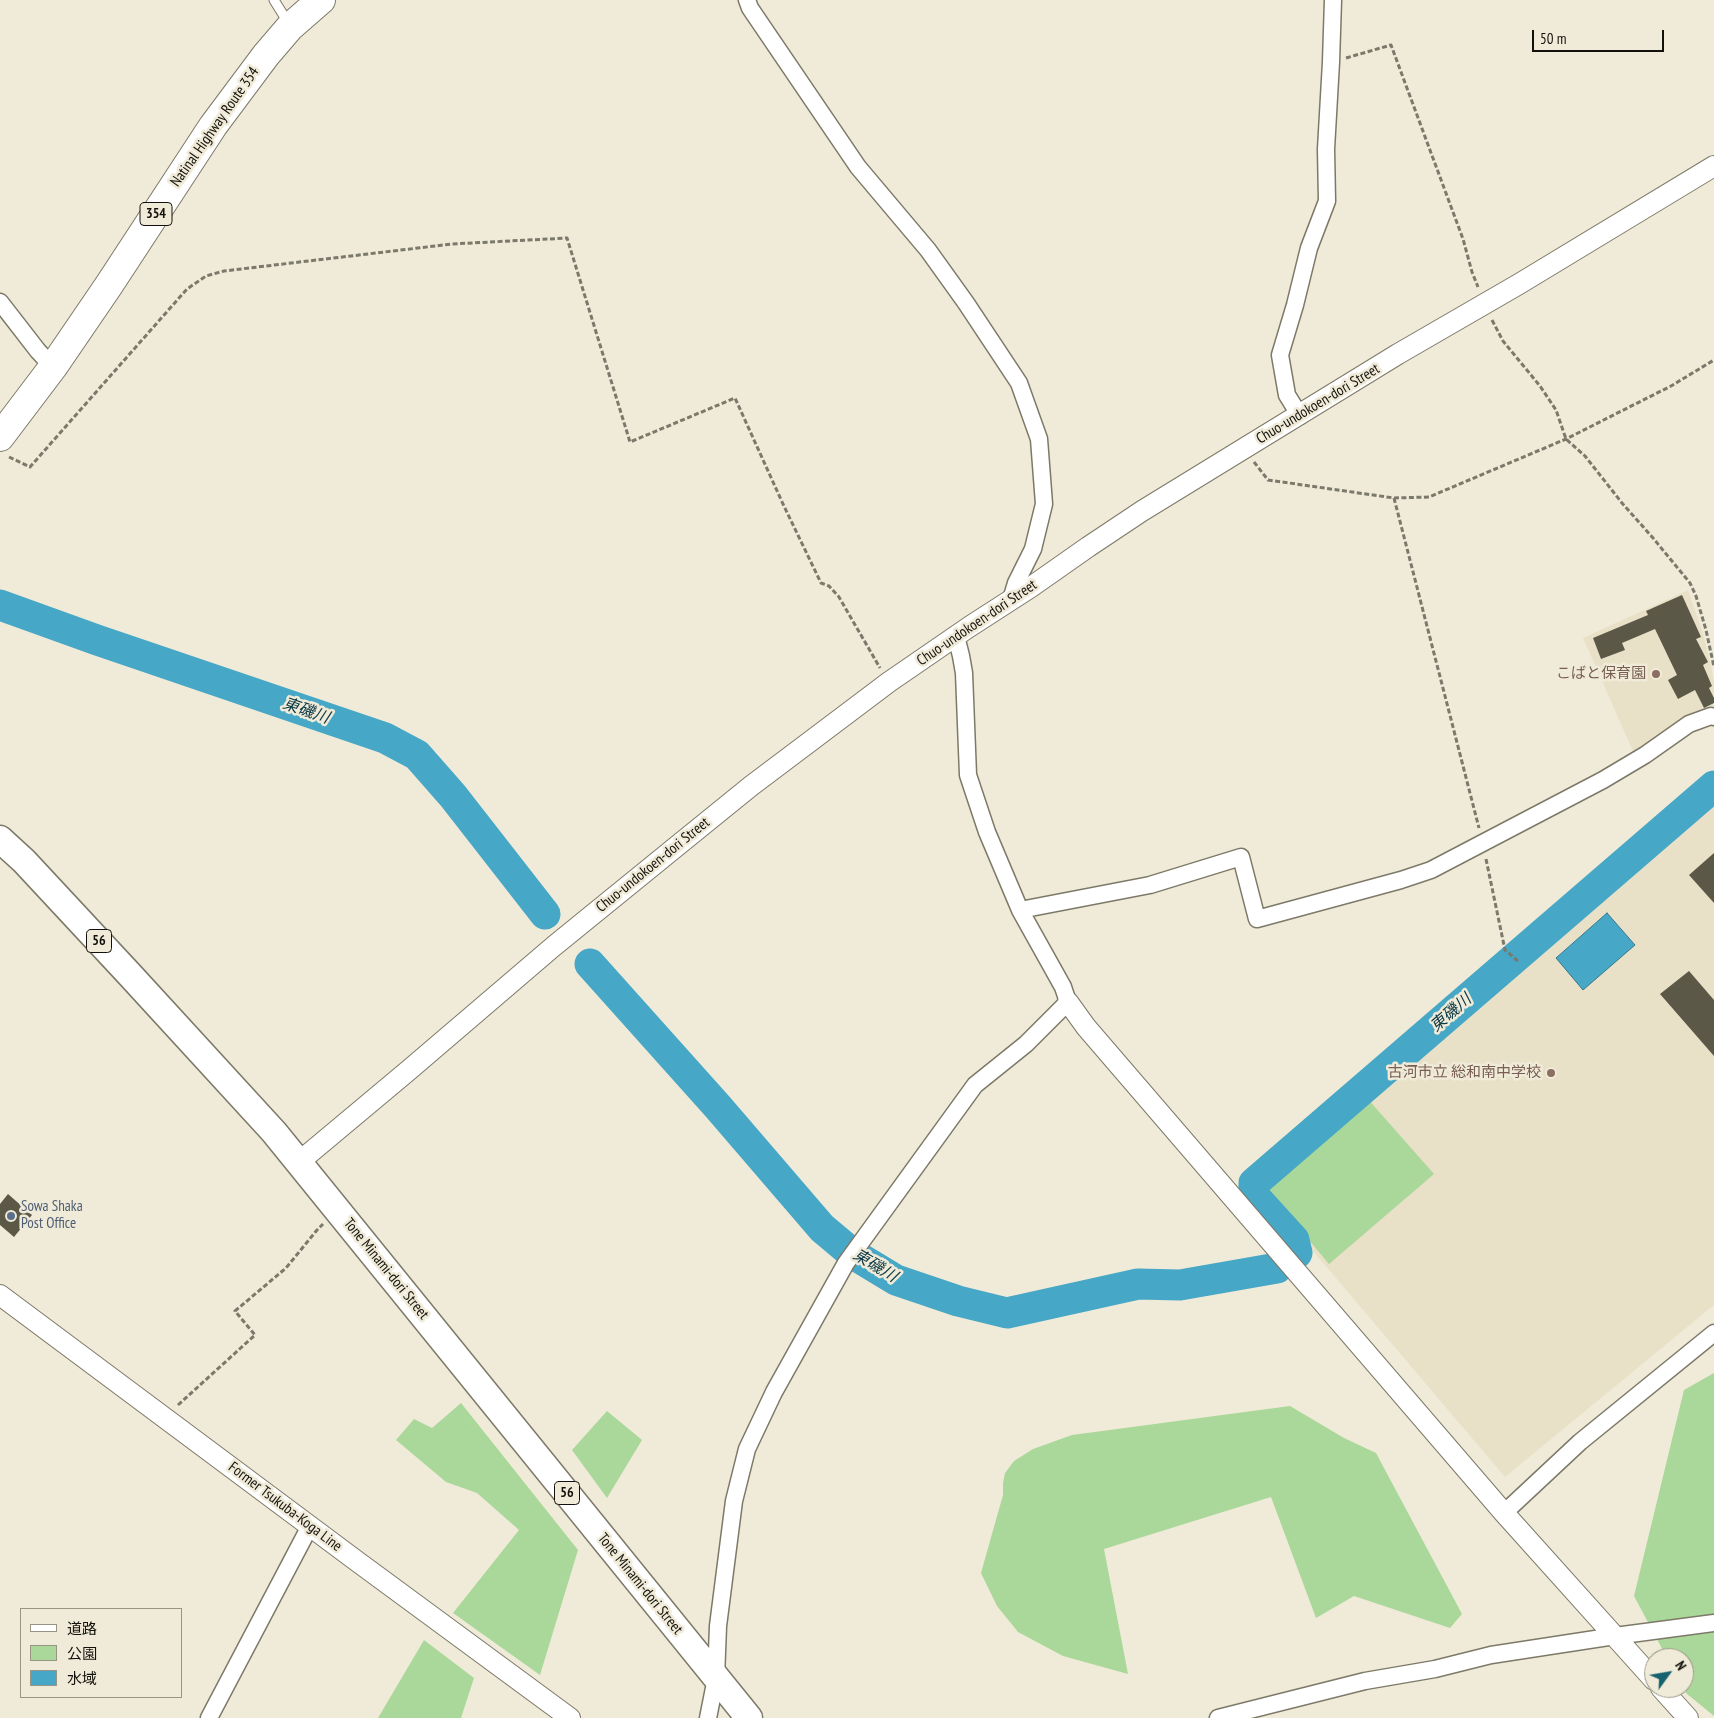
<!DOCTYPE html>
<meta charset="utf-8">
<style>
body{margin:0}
#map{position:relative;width:1714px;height:1718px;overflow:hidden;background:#f0ebd8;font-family:"PT Sans Narrow","Noto Sans JP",sans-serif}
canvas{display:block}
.legend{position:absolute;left:20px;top:1608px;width:162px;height:90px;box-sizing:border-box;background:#f0ebd8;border:1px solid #989486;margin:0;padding:6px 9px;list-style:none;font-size:15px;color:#13110b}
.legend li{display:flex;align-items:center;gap:10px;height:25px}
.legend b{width:25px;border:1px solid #989486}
.north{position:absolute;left:1644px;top:1648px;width:50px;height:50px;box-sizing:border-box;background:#f0ebd8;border:1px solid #989486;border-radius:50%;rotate:58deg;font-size:14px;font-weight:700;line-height:20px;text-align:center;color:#13110b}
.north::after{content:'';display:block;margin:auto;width:18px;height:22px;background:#17626f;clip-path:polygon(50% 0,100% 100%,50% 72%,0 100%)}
.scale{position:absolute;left:1532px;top:30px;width:132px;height:22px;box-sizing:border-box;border:2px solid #13110b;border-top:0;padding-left:6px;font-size:15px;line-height:18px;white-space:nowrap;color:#13110b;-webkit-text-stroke:4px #f0ebd8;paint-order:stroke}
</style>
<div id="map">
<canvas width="1714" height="1718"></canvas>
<ul class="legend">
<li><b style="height:6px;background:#fff"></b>道路</li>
<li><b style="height:14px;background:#aad79a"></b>公園</li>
<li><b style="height:14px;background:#46a7c6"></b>水域</li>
</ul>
<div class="north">N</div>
<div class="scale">50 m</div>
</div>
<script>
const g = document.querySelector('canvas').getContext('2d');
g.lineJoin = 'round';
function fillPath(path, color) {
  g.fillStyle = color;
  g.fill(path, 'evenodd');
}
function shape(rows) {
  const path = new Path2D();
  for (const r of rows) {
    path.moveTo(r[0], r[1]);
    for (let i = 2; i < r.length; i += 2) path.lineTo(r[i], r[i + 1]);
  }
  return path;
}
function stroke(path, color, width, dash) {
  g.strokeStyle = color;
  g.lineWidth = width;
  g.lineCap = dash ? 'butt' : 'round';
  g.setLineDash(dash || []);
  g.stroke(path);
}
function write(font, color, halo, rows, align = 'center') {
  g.font = font + ' "PT Sans Narrow","Noto Sans JP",sans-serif';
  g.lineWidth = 5;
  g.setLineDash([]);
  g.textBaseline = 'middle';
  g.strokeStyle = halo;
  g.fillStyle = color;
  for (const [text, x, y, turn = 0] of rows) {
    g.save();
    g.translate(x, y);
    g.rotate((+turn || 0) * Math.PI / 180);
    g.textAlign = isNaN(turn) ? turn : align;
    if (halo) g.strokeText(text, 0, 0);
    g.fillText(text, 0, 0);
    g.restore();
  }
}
fillPath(shape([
 [1688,590,1703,633,1711,666,1714,682,1714,707,1635,756,1583,638],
 [1714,795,1714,1305,1505,1477,1256,1184]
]), '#e8e1c7');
fillPath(shape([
 [1366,1097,1434,1174,1329,1264,1261,1183],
 [1714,1373,1714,1716,1687,1694,1683,1688,1684,1658,1667,1658,1634,1596,1684,1390],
 [461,1403,578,1550,540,1675,453,1613,519,1530,477,1493,446,1482,396,1440,414,1419,432,1428],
 [1290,1406,1344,1438,1376,1453,1462,1614,1450,1628,1354,1596,1316,1618,1271,1497,1104,1549,1128,1674,1063,1656,1018,1632,997,1606,981,1573,1003,1495,1003,1483,1005,1473,1014,1461,1033,1449,1072,1435],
 [607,1411,642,1440,607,1498,572,1450],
 [424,1640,474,1678,461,1718,378,1718]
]), '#aad79a');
const water = shape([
 [0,599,72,624,68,635,0,610,0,599],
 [1607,913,1635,945,1583,990,1556,958,1607,913]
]);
fillPath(water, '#46a7c6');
stroke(water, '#377a8e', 1);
stroke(shape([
 [0,605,97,640,385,738,417,755,453,796,545,914],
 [590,964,718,1107,822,1228,853,1254,896,1280,958,1301,1007,1313,1138,1284,1180,1285,1277,1268],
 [1297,1253,1294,1240,1254,1196,1254,1183,1714,786]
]), '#46a7c6', 31);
fillPath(shape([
 [1682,595,1701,637,1696,639,1708,662,1703,665,1712,686,1709,688,1714,698,1714,703,1704,708,1695,690,1678,699,1668,680,1677,675,1655,629,1622,643,1625,650,1601,659,1593,638,1648,615,1646,611],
 [1714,853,1714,903,1689,875],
 [1689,971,1714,1000,1714,1056,1660,994],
 [8,1194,32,1215,14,1237,0,1225,0,1204]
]), '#5c5847');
const service = shape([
 [274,0,289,24]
]);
const minor = shape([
 [747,0,750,8,858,167,928,250,966,303,1019,383,1039,439,1044,504,1033,549,1016,583,1011,600],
 [0,302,38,351,53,367],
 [1300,416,1287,395,1280,355,1295,305,1309,248,1327,201,1326,149,1331,62,1333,0],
 [1020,910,1150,885,1241,857,1257,919,1401,880,1431,870,1603,780,1645,755,1689,724,1711,716,1714,717],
 [1504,1513,1580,1442,1714,1333],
 [209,1718,310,1526],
 [708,1718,716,1678,718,1626,734,1501,747,1449,774,1392,846,1263,975,1085,1026,1044,1068,1002,1063,987,1020,910,987,832,968,775,964,673,961,656,956,636],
 [1218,1718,1365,1681,1435,1669,1491,1655,1615,1636,1714,1623]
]);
const tertiary = shape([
 [1068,1002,1086,1027,1504,1513,1654,1680],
 [299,1162,409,1070,554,946,677,846,751,786,889,682,969,627,1031,587,1088,547,1142,511,1398,354,1519,284,1714,166],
 [0,1295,358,1562,570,1718],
 [1661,1688,1688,1718]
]);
const primary = shape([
 [0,839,24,861,131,976,274,1132,749,1718]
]);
const trunk = shape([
 [0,437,53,367,109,285,213,126,266,55,290,27,321,0]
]);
stroke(service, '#7d7968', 11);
stroke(minor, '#7d7968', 19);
stroke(tertiary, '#7d7968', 22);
stroke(primary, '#7d7968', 29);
stroke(trunk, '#7d7968', 30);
stroke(shape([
 [1346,58,1391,45,1463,239,1472,272,1478,287],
 [1492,320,1503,341,1540,386,1556,410,1566,439,1585,456,1622,503,1653,538,1690,583,1696,596,1706,630,1714,667],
 [9,457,30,467,187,289,206,276,224,271,452,244,567,238,630,442,735,398,783,504,821,583,829,586,839,597,880,668],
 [1254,462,1268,480,1394,498,1429,497,1566,439,1671,386,1714,360],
 [1394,498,1479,828],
 [1486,859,1505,950,1519,962],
 [178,1405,255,1335,235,1311,286,1268,317,1230,323,1224]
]), '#7b786c', 3, [5, 2.5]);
stroke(service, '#fff', 9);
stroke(minor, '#fff', 16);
stroke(tertiary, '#fff', 20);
stroke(primary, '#fff', 26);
stroke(trunk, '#fff', 28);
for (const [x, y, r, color] of [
 [1656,674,5,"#8d6e63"],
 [1551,1073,5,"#8d6e63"],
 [11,1216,5,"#5c6f8a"]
]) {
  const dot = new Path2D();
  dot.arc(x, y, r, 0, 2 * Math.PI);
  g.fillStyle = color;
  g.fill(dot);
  stroke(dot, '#f0ebd8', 2);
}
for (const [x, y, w] of [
 [156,214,32],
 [99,941,25],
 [567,1493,25]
]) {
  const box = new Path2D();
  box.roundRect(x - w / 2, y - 11.5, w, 23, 4);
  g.fillStyle = '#f0ebd8';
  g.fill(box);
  stroke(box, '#13110b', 1);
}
write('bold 14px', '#13110b', null, [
 ["354",156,214],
 ["56",99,941],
 ["56",567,1493]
]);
write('15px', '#13110b', '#f0ebd8', [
 ["Natinal Highway Route 354",215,127,-55],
 ["Chuo-undokoen-dori Street",1318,404,-31],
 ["Chuo-undokoen-dori Street",977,623,-34],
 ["Chuo-undokoen-dori Street",653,865,-39],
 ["Tone Minami-dori Street",386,1269,51],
 ["Former Tsukuba-Koga Line",285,1507,37],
 ["Tone Minami-dori Street",640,1584,51]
]);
write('15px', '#785e54', '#f0ebd8', [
 ["こばと保育園",1646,674],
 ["古河市立 総和南中学校",1541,1073]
], 'right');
write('15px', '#4e5e75', '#f0ebd8', [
 ["Sowa Shaka",21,1207],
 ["Post Office",21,1224]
], 'left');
write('italic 16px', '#0b3846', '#f0ebd8', [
 ["東磯川",306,711,19],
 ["東磯川",1451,1013,-41],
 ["東磯川",875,1266,31]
]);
</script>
